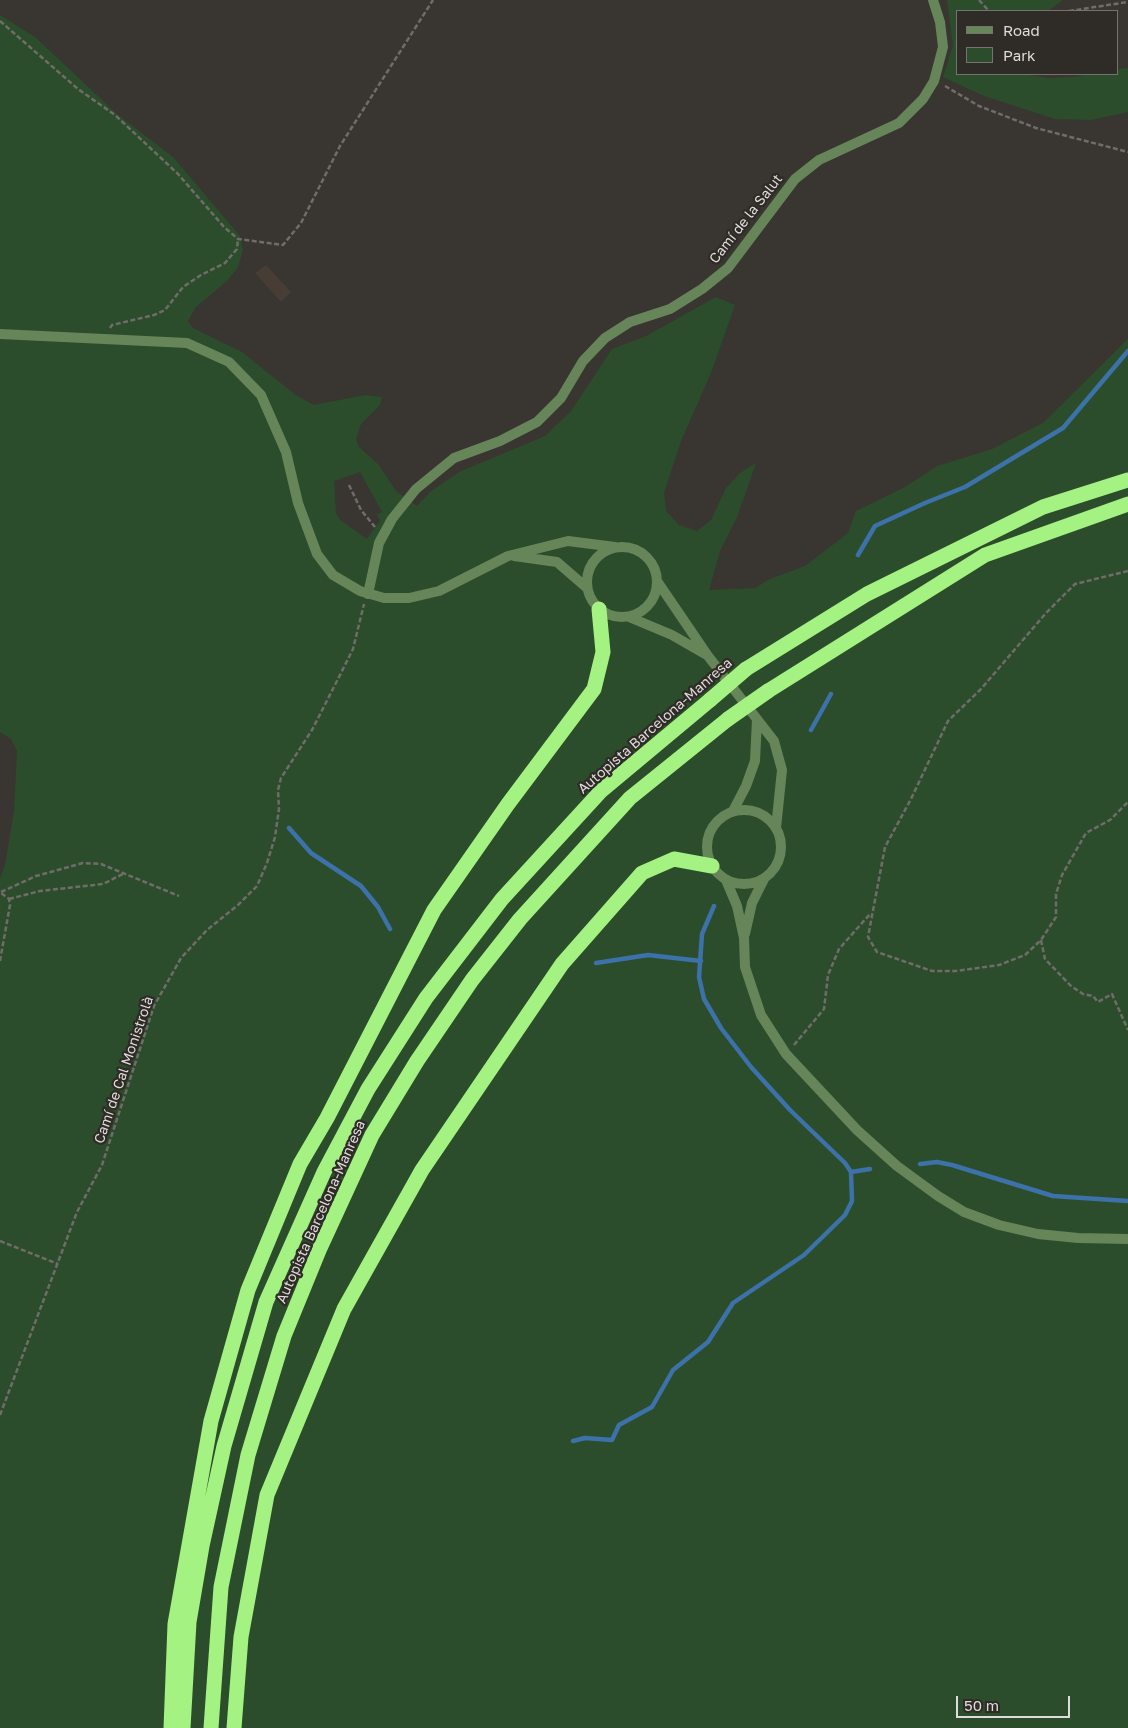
<!DOCTYPE html>
<meta charset="utf-8">
<style>
body{margin:0}
#map{position:relative;width:1128px;height:1728px;overflow:hidden;background:#393531;font-family:"Golos Text",sans-serif}
canvas{display:block}
.legend{position:absolute;left:956px;top:10px;width:162px;height:65px;box-sizing:border-box;background:#2f2b27;border:1px solid #75726f;margin:0;padding:6px 9px;list-style:none;font-size:15px;color:#dfdcda}
.legend li{display:flex;align-items:center;gap:10px;height:25px}
.legend b{width:25px;border:1px solid #75726f}
.scale{position:absolute;left:956px;top:1696px;width:114px;height:22px;box-sizing:border-box;border:2px solid #dfdcda;border-top:0;padding-left:6px;font-size:15px;line-height:18px;white-space:nowrap;color:#dfdcda;-webkit-text-stroke:4px #2f2b27;paint-order:stroke}
</style>
<div id="map">
<canvas width="1128" height="1728"></canvas>
<ul class="legend">
<li><b style="height:6px;background:#668559"></b>Road</li>
<li><b style="height:14px;background:#2c4d2b"></b>Park</li>
</ul>
<div class="scale">50 m</div>
</div>
<script>
const g = document.querySelector('canvas').getContext('2d');
g.lineJoin = 'round';
function fillPath(path, color) {
  g.fillStyle = color;
  g.fill(path, 'evenodd');
}
function shape(rows) {
  const path = new Path2D();
  for (const r of rows) {
    if (r.length === 3) {
      path.moveTo(r[0] + r[2], r[1]);
      path.arc(r[0], r[1], r[2], 0, 2 * Math.PI);
      continue;
    }
    path.moveTo(r[0], r[1]);
    for (let i = 2; i < r.length; i += 2) path.lineTo(r[i], r[i + 1]);
  }
  return path;
}
function stroke(path, color, width, dash) {
  g.strokeStyle = color;
  g.lineWidth = width;
  g.lineCap = dash ? 'butt' : 'round';
  g.setLineDash(dash || []);
  g.stroke(path);
}
function write(font, color, halo, rows, align = 'center') {
  g.font = font + ' "Golos Text",sans-serif';
  g.lineWidth = 4.5;
  g.setLineDash([]);
  g.textBaseline = 'middle';
  g.strokeStyle = halo;
  g.fillStyle = color;
  for (const [text, x, y, turn = 0] of rows) {
    g.save();
    g.translate(x, y);
    g.rotate((+turn || 0) * Math.PI / 180);
    g.textAlign = isNaN(turn) ? turn : align;
    if (halo) g.strokeText(text, 0, 0);
    g.fillText(text, 0, 0);
    g.restore();
  }
}
fillPath(shape([
 [266,265,291,292,281,302,255,273]
]), '#473d35');
fillPath(shape([
 [947,0,1063,0,1048,11,957,11,957,74,1021,74,1050,78,1072,77,1091,74,1117,74,1117,69,1128,68,1128,112,1091,120,1055,119,984,96,943,77,953,46],
 [0,15,35,37,117,114,173,157,240,236,243,250,238,267,228,280,196,307,188,321,193,328,242,352,297,396,314,405,365,395,382,397,380,405,361,424,356,439,359,447,378,464,396,491,417,506,430,492,459,472,545,436,571,411,612,349,646,336,716,297,735,305,711,373,681,441,664,493,666,511,679,525,697,531,711,520,726,488,740,473,756,463,737,517,720,551,709,590,755,588,770,579,805,566,848,533,856,511,905,487,937,466,992,449,1043,423,1128,339,1128,1728,0,1728,0,878,5,865,14,811,17,751,11,739,0,732],
 [360,472,382,512,377,514,380,521,367,539,340,520,336,513,334,481]
]), '#2c4d2b');
stroke(shape([
 [858,555,875,526,925,503,965,487,1063,428,1128,351],
 [811,730,831,694],
 [289,828,311,853,361,886,378,907,390,929],
 [596,963,648,955,701,961],
 [920,1164,937,1162,952,1165,1053,1196,1128,1201],
 [851,1172,870,1169],
 [573,1441,585,1438,612,1440,619,1425,652,1407,673,1370,708,1342,733,1303,804,1255,845,1215,852,1201,851,1172,845,1163,790,1110,751,1067,721,1028,704,999,699,977,702,934,714,906]
]), '#3d71a9', 4.5);
stroke(shape([
 [979,0,989,11],
 [1069,11,1128,2],
 [0,21,78,89,115,115,178,174,224,227,238,239,283,245,301,223,340,146,433,0],
 [945,86,979,106,1036,128,1128,152],
 [110,328,112,325,154,315,165,310,183,287,201,275,225,263,237,249,238,239],
 [349,485,361,510,375,527],
 [1128,571,1075,584,1046,613,981,689,948,721,911,799,885,847,868,937,877,952,932,971,956,971,999,965,1025,955,1041,940,1056,917,1056,894,1062,875,1086,833,1110,820,1128,802],
 [1,892,36,876,83,863,101,864,179,896],
 [9,899,40,891,103,884,123,874],
 [1041,940,1045,959,1071,986,1083,994,1093,996,1098,1002,1112,994,1128,1030],
 [0,961,10,905,9,899,1,893],
 [794,1045,824,1009,828,975,839,949,870,914],
 [0,1241,58,1264],
 [0,1415,77,1212,102,1165,154,1006,181,958,207,930,238,905,257,886,267,863,275,837,279,809,278,790,281,778,312,730,338,679,353,649,364,604]
]), '#706c69', 2.5, [5, 2.5]);
stroke(shape([
 [368,594,379,543,392,519,416,489,454,458,500,441,537,422,561,398,583,361,605,338,630,322,670,309,702,289,728,268,795,179,819,160,899,123,923,99,934,81,943,47,940,22,933,0]
]), '#668559', 10);
stroke(shape([
 [0,334,187,343,229,362,261,395,286,452,298,503,317,554,333,575,360,591,384,598,409,598,439,591,508,556,568,541,615,547],
 [622,582,35],
 [514,556,557,562,587,588],
 [657,581,708,656,774,741,782,770,776,828],
 [629,617,672,635,705,654],
 [744,847,37],
 [733,811,746,786,755,761,757,719],
 [726,880,737,906,744,938,745,967,761,1015,786,1054,857,1130,897,1166,938,1196,964,1212,999,1225,1038,1234,1078,1238,1128,1239],
 [745,934,752,903,764,879]
]), '#668559', 10);
stroke(shape([
 [746,669,867,594,1043,507,1128,480],
 [768,691,985,555,1128,504],
 [171,1728,175,1624,211,1421,248,1290,300,1164,327,1118,434,910,508,804,594,689,603,652,599,609],
 [183,1728,189,1622,202,1546,224,1446,266,1302,324,1172,368,1089,426,998,502,899,601,791,710,700],
 [211,1728,221,1587,248,1455,284,1336,320,1248,372,1135,417,1061,472,980,520,919,630,798,728,719],
 [234,1728,241,1637,267,1495,344,1309,422,1170,562,964,642,873,674,859,712,866]
]), '#a4f282', 15);
stroke(shape([
 [710,700,746,669],
 [728,719,768,691]
]), '#a4f282', 15);
write('14px', '#dfdcda', '#2f2b27', [
 ["Camí de la Salut",746,219,-52],
 ["Autopista Barcelona-Manresa",655,726,-41],
 ["Camí de Cal Monistrolà",124,1070,-71],
 ["Autopista Barcelona-Manresa",321,1212,-66]
]);
</script>
